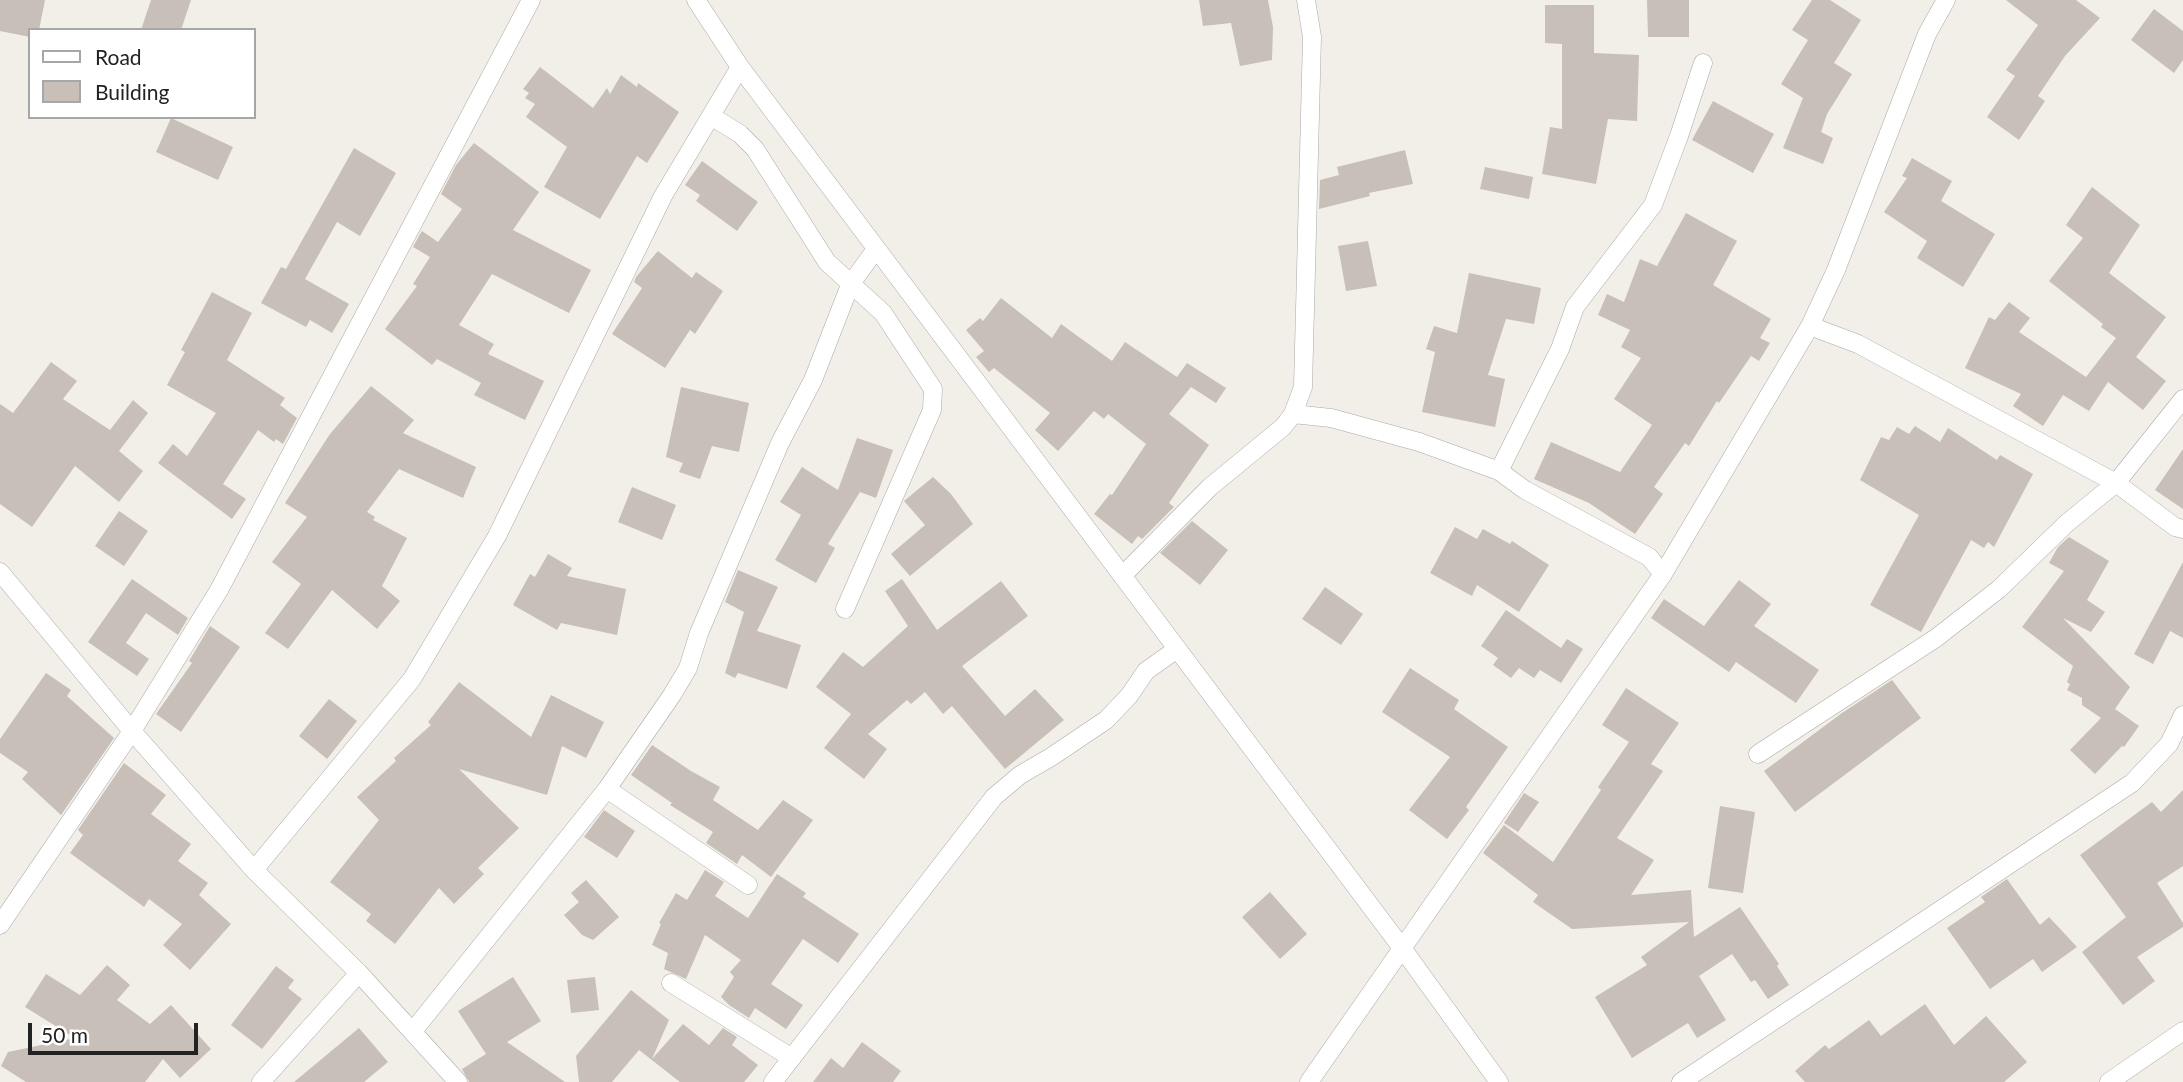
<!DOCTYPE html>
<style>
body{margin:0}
#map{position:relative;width:2183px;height:1082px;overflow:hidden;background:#f2efe9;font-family:Lato,sans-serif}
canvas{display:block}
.legend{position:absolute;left:28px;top:28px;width:228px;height:91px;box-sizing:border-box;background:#fff;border:2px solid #a7a7a7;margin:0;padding:9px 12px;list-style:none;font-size:21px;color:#222}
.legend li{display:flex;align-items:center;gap:14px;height:35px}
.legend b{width:35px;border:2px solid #a7a7a7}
.scale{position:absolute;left:28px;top:1023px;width:170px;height:32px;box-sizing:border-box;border:4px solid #222;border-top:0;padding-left:9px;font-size:21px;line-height:24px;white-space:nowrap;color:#222;-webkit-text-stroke:5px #fff;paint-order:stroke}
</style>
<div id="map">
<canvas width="2183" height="1082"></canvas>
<ul class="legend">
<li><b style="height:9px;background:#fff"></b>Road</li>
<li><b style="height:19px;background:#c7bfb8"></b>Building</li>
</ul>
<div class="scale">50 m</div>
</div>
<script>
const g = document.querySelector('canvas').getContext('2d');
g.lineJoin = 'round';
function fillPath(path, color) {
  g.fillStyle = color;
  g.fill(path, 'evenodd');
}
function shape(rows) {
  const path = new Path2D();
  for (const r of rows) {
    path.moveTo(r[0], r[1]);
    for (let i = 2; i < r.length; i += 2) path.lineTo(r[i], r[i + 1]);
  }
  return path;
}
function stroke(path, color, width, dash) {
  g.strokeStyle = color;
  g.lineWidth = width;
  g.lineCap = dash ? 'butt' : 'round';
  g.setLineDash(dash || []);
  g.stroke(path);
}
fillPath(shape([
 [0,0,45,0,39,30,30,30,30,37,0,31],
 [151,0,191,0,181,30,141,30],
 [1199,0,1268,0,1273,27,1272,60,1240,66,1231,23,1203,26],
 [1647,0,1689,0,1689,37,1648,37],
 [1812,0,1830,0,1861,20,1834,63,1852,74,1827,114,1821,132,1833,138,1823,164,1783,148,1803,98,1781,84,1808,40,1792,30],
 [2006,0,2076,0,2100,18,2065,56,2038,96,2045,101,2019,140,1987,117,2015,76,2006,70,2038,25],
 [1545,5,1594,5,1594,53,1639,55,1637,121,1608,119,1596,184,1542,174,1550,127,1562,129,1562,44,1545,43],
 [2154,9,2183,31,2183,60,2174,73,2131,40],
 [540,67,593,108,607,88,610,94,621,75,637,87,638,83,679,112,647,163,637,156,600,219,544,187,567,147,526,117,535,104,525,98,529,93,523,89],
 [1713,101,1774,134,1753,173,1692,140],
 [171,118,233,147,218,180,156,152],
 [474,143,539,192,513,230,591,270,569,313,492,274,459,325,494,344,488,354,544,381,525,420,474,395,481,383,437,359,432,365,385,329,417,286,413,284,430,257,413,247,420,234,422,231,438,242,462,209,441,194,456,165],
 [354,148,396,173,360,236,337,222,305,279,349,304,332,333,310,320,306,327,261,303,281,267,286,269],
 [1405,150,1413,184,1369,193,1370,196,1319,209,1320,180,1339,175,1337,167],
 [1912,158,1952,181,1941,201,1995,234,1963,287,1917,258,1927,241,1884,212,1907,178,1902,176],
 [702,161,758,202,737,231,696,201,700,195,685,185],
 [1485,167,1533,177,1529,199,1480,189],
 [2092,187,2140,225,2109,273,2166,317,2136,357,2166,381,2143,410,2108,382,2089,411,2063,395,2043,426,2013,406,2021,394,1965,368,1989,317,1995,320,2009,302,2030,318,2019,332,2086,377,2116,338,2101,327,2103,324,2049,281,2083,238,2066,225],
 [1686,213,1737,241,1713,285,1771,319,1760,338,1770,343,1759,361,1751,356,1719,403,1717,401,1689,446,1685,443,1654,487,1663,494,1635,534,1589,503,1534,479,1551,442,1620,472,1652,425,1614,399,1641,358,1621,347,1630,330,1598,315,1607,294,1624,302,1640,259,1657,266],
 [1368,241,1377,286,1346,291,1338,246],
 [658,251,692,278,696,272,723,291,695,334,690,330,665,368,612,334,642,288,634,282,636,277],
 [1469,273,1541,288,1534,324,1506,319,1488,375,1505,379,1495,427,1422,412,1435,352,1426,349,1434,326,1457,333],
 [212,292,252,313,227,360,285,398,280,405,297,418,283,444,276,439,274,442,258,430,223,484,246,499,232,519,158,463,173,444,187,456,216,413,167,385,185,352,181,350],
 [1001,298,1052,338,1061,324,1112,361,1125,342,1177,377,1187,363,1226,388,1216,403,1191,387,1169,414,1209,445,1169,503,1174,507,1142,539,1138,536,1132,544,1094,514,1110,494,1112,495,1146,444,1108,414,1104,419,1094,411,1058,451,1035,430,1050,413,994,368,989,372,976,357,984,351,966,330,980,318,983,321],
 [51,362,77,381,63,399,110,430,133,400,148,413,119,451,143,471,119,502,75,466,32,527,0,504,0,404,13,413],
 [371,386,414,420,403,433,476,467,463,498,399,469,367,512,375,517,373,520,407,538,382,586,400,601,377,629,332,590,288,649,265,633,301,584,272,562,307,517,285,503,330,434],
 [681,387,749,403,739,452,712,446,700,479,679,472,683,463,666,457],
 [1915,426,1940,442,1948,428,1997,460,2000,455,2033,474,1994,547,1988,542,1984,548,1971,540,1921,632,1870,605,1919,515,1860,480,1881,437,1889,440,1897,427,1909,434],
 [857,438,893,450,876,498,860,492,828,544,835,548,816,583,775,560,801,515,780,502,802,467,838,490],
 [2183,449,2183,509,2155,490],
 [933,477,951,494,973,524,910,576,891,554,925,525,904,501],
 [632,487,676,505,662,540,618,522],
 [119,511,148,531,124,566,95,546],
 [1192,521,1228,550,1200,585,1160,553],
 [1455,527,1477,539,1483,529,1510,544,1512,541,1549,565,1519,612,1477,585,1472,596,1430,573],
 [2069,537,2109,561,2087,600,2105,612,2091,632,2063,618,2130,687,2115,709,2139,726,2124,747,2122,746,2095,774,2070,750,2101,718,2082,705,2082,698,2067,690,2070,684,2067,682,2073,666,2022,627,2064,571,2049,563,2058,547],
 [548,554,572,568,567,576,626,589,617,635,561,623,557,630,513,605,530,574,535,577],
 [2183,562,2183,638,2170,631,2153,664,2134,654],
 [738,570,778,587,757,631,801,645,787,689,738,673,735,678,725,673,744,612,725,602],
 [132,579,188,618,178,635,146,613,126,643,149,659,137,676,88,642],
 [902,579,937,630,1001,581,1028,616,962,666,1005,716,1035,689,1064,720,1005,769,952,706,943,714,925,692,911,704,907,700,868,734,887,749,864,779,824,748,851,714,816,687,843,652,863,667,908,626,885,591],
 [1739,580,1771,604,1754,626,1819,670,1796,703,1736,662,1729,672,1651,618,1664,599,1704,626],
 [1325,587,1363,614,1341,645,1302,619],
 [1506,610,1561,648,1567,639,1583,649,1561,683,1540,670,1534,678,1519,668,1511,678,1493,665,1498,658,1481,646],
 [210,626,240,647,181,732,156,714,192,663,189,661],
 [1410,668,1459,700,1454,709,1508,747,1466,807,1469,810,1447,839,1409,810,1450,757,1382,712],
 [46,673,71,690,67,696,114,738,61,815,22,779,28,772,0,753,0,739],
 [1892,680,1921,718,1795,812,1764,771,1842,713],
 [459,682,531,737,551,695,604,722,586,758,562,746,547,795,459,769,519,828,478,868,484,874,454,904,439,888,395,944,366,921,371,914,330,882,379,820,357,797,396,761,394,758,431,725,428,722],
 [1626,688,1679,723,1651,764,1663,771,1617,838,1654,860,1631,895,1691,890,1694,937,1740,907,1779,964,1777,966,1789,985,1768,999,1755,980,1751,982,1732,954,1699,976,1726,1020,1697,1038,1688,1023,1632,1058,1595,997,1647,965,1641,957,1689,922,1572,929,1533,902,1538,895,1483,853,1504,825,1553,862,1601,790,1598,787,1629,742,1602,725],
 [329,699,357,721,327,759,299,736],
 [652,745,691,771,720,787,713,800,758,830,783,800,813,820,771,877,742,855,737,864,706,843,713,832,670,805,672,803,631,775],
 [124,763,166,795,151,814,191,844,178,861,208,883,199,895,231,924,190,970,163,945,182,924,149,899,144,907,70,853,83,835,78,830],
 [2183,790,2183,866,2157,883,2183,923,2183,927,2137,957,2155,981,2123,1005,2082,952,2126,917,2080,855,2152,802,2161,812],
 [1524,793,1539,802,1518,832,1504,823],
 [1720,806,1755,812,1743,893,1708,888],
 [604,810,635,831,617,858,584,837],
 [705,870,724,882,715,896,748,918,777,874,806,893,803,897,859,934,838,963,803,939,771,984,803,1005,786,1029,755,1008,749,1018,729,1005,721,997,734,977,730,972,741,960,705,935,686,979,664,969,668,953,652,945,661,924,659,923,676,893,687,900],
 [2007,879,2040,925,2049,917,2077,947,2042,972,2033,959,1990,989,1947,928,1985,902,1981,897],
 [586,880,619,917,593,940,582,935,564,915,579,902,571,893],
 [1270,892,1307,934,1280,959,1242,917],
 [107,965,130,985,117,1000,150,1024,171,1005,211,1049,180,1078,163,1059,145,1082,26,1082,1,1066,8,1052,75,1038,25,1007,46,974,80,995],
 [276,966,294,980,288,988,302,999,262,1049,231,1025],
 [513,977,541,1021,507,1042,565,1082,469,1082,462,1069,486,1054,458,1011],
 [595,977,599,1010,571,1013,567,980],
 [631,990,669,1020,652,1059,683,1024,709,1045,723,1028,737,1037,732,1045,758,1065,744,1082,680,1082,639,1050,612,1082,579,1082,576,1056],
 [1925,1004,1954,1045,1986,1016,2027,1062,2004,1082,1805,1082,1795,1071,1825,1045,1829,1049,1869,1020,1881,1036],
 [359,1028,388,1062,364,1082,294,1082],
 [862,1042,901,1071,893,1082,813,1082,831,1058,843,1068]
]), '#c7bfb8');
const street = shape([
 [696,0,740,67,1402,948,1499,1082],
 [711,116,740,134,755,149,827,262,883,313,933,389,932,410,845,609],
 [1810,326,1858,344,2116,483,2175,527,2183,529],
 [1293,414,1331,418,1419,442,1499,471,1525,490,1649,557,1663,574],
 [1499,471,1560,349,1575,307,1653,205,1679,136,1703,63],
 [0,572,132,731,254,870,359,973,458,1082],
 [1122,576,1210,487,1283,427,1293,414,1303,387,1312,37,1306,0],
 [1758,754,1936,638,1999,589,2067,523,2116,483,2183,399],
 [607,789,748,885],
 [254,870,412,679,497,536,663,196,740,67],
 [0,925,132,731,219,590,531,0],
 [671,983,792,1058],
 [413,1031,607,789,672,695,688,668,699,633,780,443,813,380,850,285,876,249],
 [261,1082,359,973],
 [773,1082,994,797,1020,775,1051,757,1106,720,1129,696,1146,671,1177,649],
 [1309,1082,1663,574,1810,326,1836,270,1927,34,1946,0],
 [1681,1082,2132,783,2169,744,2183,715],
 [2109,1082,2183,1031]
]);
stroke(street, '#a9a9a9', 19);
stroke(street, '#fff', 18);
</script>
